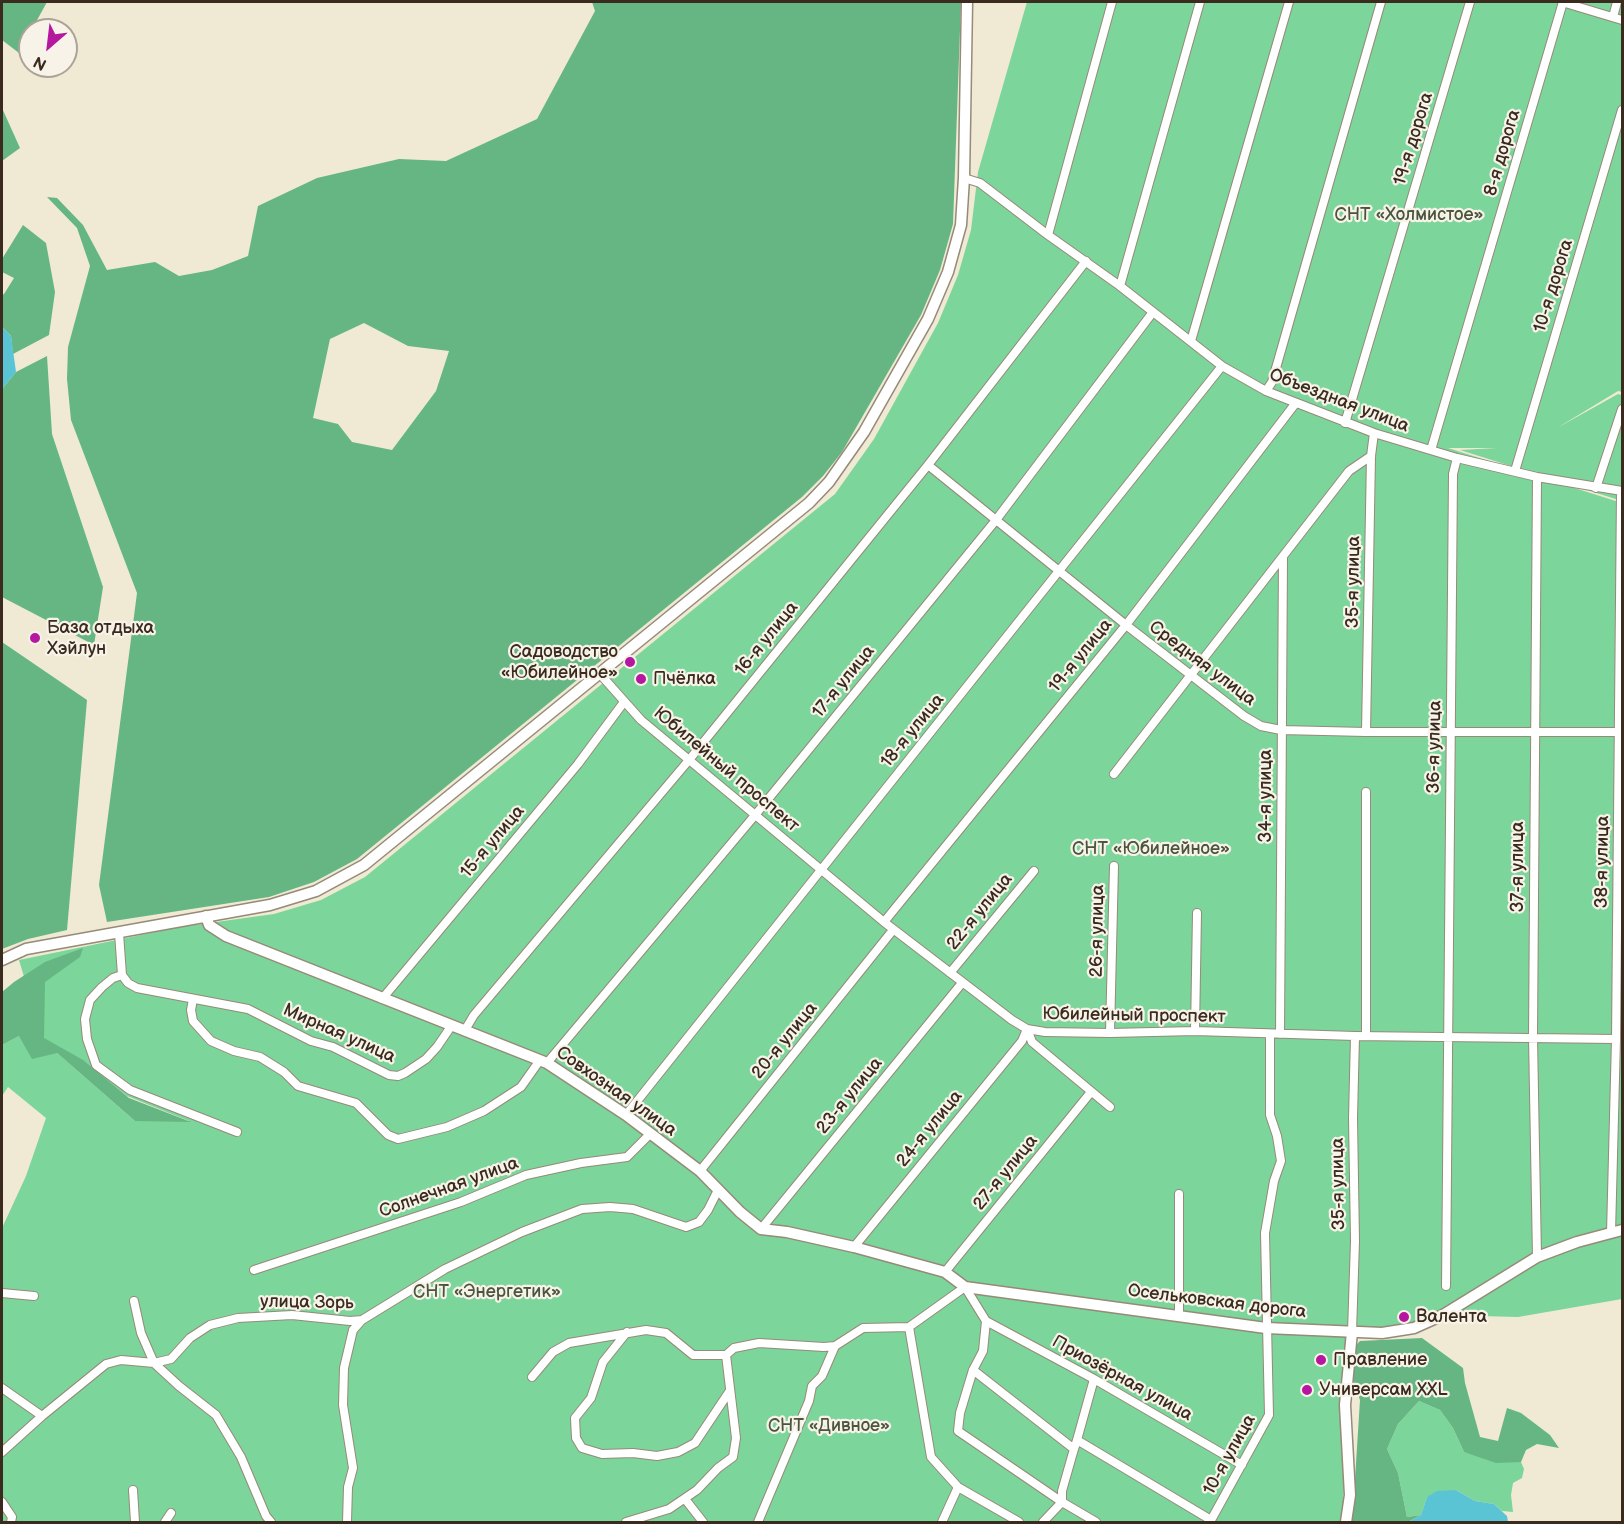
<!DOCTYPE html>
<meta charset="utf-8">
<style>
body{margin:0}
#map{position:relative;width:1624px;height:1524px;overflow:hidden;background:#f0e9d3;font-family:"Balsamiq Sans",sans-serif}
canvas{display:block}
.frame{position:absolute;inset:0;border:3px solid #3b2a1e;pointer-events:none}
.north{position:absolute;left:18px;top:18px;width:60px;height:60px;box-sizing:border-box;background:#f7f3e8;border:2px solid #aca397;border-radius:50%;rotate:208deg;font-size:16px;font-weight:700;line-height:24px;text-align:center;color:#3b2a1e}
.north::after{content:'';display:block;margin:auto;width:21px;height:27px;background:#b5179e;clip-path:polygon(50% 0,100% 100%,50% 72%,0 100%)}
</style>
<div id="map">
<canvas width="1624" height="1524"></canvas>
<div class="frame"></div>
<div class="north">N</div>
</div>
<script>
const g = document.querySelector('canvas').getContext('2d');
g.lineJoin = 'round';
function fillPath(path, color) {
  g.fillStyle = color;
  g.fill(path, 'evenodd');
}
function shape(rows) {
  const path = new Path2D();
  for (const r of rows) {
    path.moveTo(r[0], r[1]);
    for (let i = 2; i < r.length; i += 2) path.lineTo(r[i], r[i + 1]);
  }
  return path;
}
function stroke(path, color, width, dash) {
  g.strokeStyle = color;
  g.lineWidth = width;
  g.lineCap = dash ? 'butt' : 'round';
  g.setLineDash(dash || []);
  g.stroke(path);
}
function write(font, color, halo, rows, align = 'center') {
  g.font = font + ' "Balsamiq Sans",sans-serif';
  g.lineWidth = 4.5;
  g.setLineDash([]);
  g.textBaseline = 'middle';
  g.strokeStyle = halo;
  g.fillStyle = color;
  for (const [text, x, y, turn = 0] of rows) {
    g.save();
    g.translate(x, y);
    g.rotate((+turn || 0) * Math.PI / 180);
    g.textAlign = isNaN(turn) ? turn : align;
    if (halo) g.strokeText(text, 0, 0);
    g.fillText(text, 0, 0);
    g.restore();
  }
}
fillPath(shape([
 [1027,2,1622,2,1622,392,1618,391,1557,428,1618,394,1622,395,1622,501,1460,450,1497,448,1448,448,1622,503,1622,1299,1518,1317,1443,1315,1414,1328,1352,1332,1342,1522,2,1522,2,1228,26,1176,46,1118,8,1087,2,1096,2,1045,19,1036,57,1053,135,1121,189,1121,127,1096,87,1065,43,1040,19,960,180,927,274,914,321,900,365,877,835,494,874,439,938,323,958,275,971,230,978,172],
 [1419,1401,1440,1410,1453,1428,1464,1452,1510,1462,1521,1462,1524,1469,1522,1478,1513,1483,1511,1495,1513,1512,1502,1511,1494,1504,1475,1501,1456,1490,1427,1497,1421,1515,1407,1517,1398,1473,1387,1449,1398,1424]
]), '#7cd59a');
fillPath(shape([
 [2,2,47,2,19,53,2,40],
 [592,2,961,2,953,224,940,270,921,315,842,452,823,476,802,497,357,859,314,882,269,897,107,922,99,885,137,593,71,420,67,379,68,347,90,266,77,228,47,197,57,198,83,225,107,270,155,262,179,276,212,270,248,256,258,206,317,178,399,159,446,161,537,119,595,11],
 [364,323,408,346,449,351,436,391,392,450,352,442,338,424,313,418,330,339],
 [2,108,20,148,2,161],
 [23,225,46,243,55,292,49,335,13,354,11,336,2,327,2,295,4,294,14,278,2,272,2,259],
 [47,356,52,434,103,587,94,645,2,597,2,389,16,372],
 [2,642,87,700,67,930,28,939,2,949],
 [83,948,80,957,45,982,44,1038,83,1060,129,1098,191,1122,135,1121,57,1053,32,1059,19,1036,2,1045,2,992,14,982,45,962],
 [1422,1338,1463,1368,1465,1383,1480,1437,1498,1441,1507,1408,1521,1413,1550,1435,1559,1448,1537,1444,1526,1450,1521,1462,1496,1463,1464,1452,1453,1428,1440,1410,1419,1401,1398,1424,1387,1449,1398,1473,1407,1517,1421,1515,1408,1522,1349,1522,1354,1495,1360,1400,1352,1378,1354,1347,1360,1341]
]), '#65b682');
fillPath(shape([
 [2,327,11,336,16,372,2,389],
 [1456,1490,1475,1501,1494,1504,1507,1516,1508,1522,1408,1522,1421,1515,1427,1497,1437,1491]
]), '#5ac4d4');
const street = shape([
 [1562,2,1622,20],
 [1613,17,1617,2],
 [964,178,980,183,1048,235,1120,286,1222,366,1266,391,1374,433,1457,458,1537,477,1622,491],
 [1048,235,1112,2],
 [1120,286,1200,2],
 [1191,341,1289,2],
 [1266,391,1272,382,1381,2],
 [1345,423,1470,2],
 [1431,450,1563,2],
 [928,465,1126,625,1244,716,1261,726,1281,730,1366,732,1622,732],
 [1515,471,1622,110],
 [1537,477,1533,1037,1537,1257],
 [1596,488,1622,409],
 [600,674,641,720,884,922,1012,1020,1027,1029,1045,1032,1110,1033,1195,1031,1355,1036,1616,1039],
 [1366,732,1371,456,1374,433],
 [1114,774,1349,471,1371,456],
 [884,922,1126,625,1295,404],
 [119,933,122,975,128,983,137,988,248,1009,311,1041,333,1047,389,1075,398,1076,405,1073,426,1059,437,1047,452,1025],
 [950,973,1034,871],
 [122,975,113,978,102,987,90,1000,85,1019,87,1039,96,1065,130,1090,237,1132],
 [193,999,191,1010,193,1021,211,1041,234,1051,260,1057,284,1072,298,1086,356,1103,388,1135,398,1139,447,1127,484,1111,521,1087,540,1060],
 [382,999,578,764,624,702],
 [1027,1029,1032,1042,1110,1107],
 [465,1030,474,1015,689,760,928,465,1086,261],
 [1195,1031,1197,913],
 [1110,1033,1114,866],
 [1280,1034,1283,557],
 [1366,1036,1366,792],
 [547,1063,756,814,996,520,1153,312],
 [626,1115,1222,366],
 [700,1171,893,930],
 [1179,1194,1179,1315],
 [761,1229,962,983],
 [1611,1233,1616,1039,1621,491],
 [854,1247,1022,1041,1027,1029],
 [254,1270,461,1202,526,1175,581,1163,627,1157,650,1134],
 [945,1272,1091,1092],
 [1446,1286,1453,474,1457,458],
 [2,1293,34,1296],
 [134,1301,141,1333,154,1363,179,1386,216,1415,241,1457,266,1516,271,1522],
 [986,1321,1094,1379,1242,1465],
 [909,1327,931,1457,958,1487,1019,1522],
 [627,1332,603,1362,591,1398,575,1418,576,1438,582,1448,602,1454,633,1453,657,1456,678,1452,695,1443,729,1392],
 [1352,1332,1355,1241,1353,1118,1355,1036],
 [973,1370,1074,1449,1077,1440,1211,1520],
 [532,1377,553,1352,569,1343,646,1330,666,1333,693,1355,726,1355],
 [2,1388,42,1416],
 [1077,1440,1094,1379],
 [2,1452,42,1416,106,1364,121,1360,154,1363,171,1359,190,1338,210,1325,238,1318,292,1315,350,1321,362,1320,445,1269,522,1232,582,1209,610,1207,633,1209,686,1227,699,1222,708,1210,718,1190],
 [133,1490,135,1522],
 [685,1499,703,1522],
 [2,1502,12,1517,11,1522],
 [165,1522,171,1513],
 [347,1522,348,1487,353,1468,343,1405,344,1368,353,1330,362,1320],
 [626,1522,669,1509,697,1490,718,1468,733,1457,736,1438,726,1355,734,1348,759,1343,824,1347,835,1346,863,1328,909,1327,965,1287,986,1321,983,1351,973,1370,960,1413,958,1431,1062,1502,1096,1522],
 [758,1522,809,1401,812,1386,822,1376,835,1346],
 [942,1522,958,1487],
 [1043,1522,1062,1502,1062,1491,1074,1449],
 [1210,1522,1269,1415,1265,1233,1274,1181,1281,1161,1277,1136,1270,1115,1270,1034]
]);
const secondary = shape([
 [206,916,209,925,226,936,547,1063,626,1115,700,1171,740,1212,761,1229,787,1232,854,1247,945,1272,965,1287,1266,1328,1382,1333,1414,1328,1443,1315,1537,1257,1577,1242,1622,1230],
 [2,960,26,949,270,905,316,891,364,865,809,503,829,482,864,432,928,319,948,272,961,225,964,178,967,2],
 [1346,1522,1350,1495,1345,1405,1352,1332]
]);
stroke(street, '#968a78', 10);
stroke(secondary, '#968a78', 13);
stroke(street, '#fff', 8);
stroke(secondary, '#fff', 10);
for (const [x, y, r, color] of [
 [35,638,6,"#b5179e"],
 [630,662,6,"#b5179e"],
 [641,679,6,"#b5179e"],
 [1404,1317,6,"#b5179e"],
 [1321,1360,6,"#b5179e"],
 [1307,1390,6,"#b5179e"]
]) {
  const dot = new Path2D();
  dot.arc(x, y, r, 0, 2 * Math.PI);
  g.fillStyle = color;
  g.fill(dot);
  stroke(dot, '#f7f3e8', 2);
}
write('18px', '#3b2a1e', '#f7f3e8', [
 ["19-я дорога",1414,139,-73],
 ["8-я дорога",1503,153,-74],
 ["10-я дорога",1554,286,-73],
 ["Объездная улица",1339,401,21],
 ["35-я улица",1354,582,-89],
 ["16-я улица",767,639,-51],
 ["19-я улица",1081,656,-51],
 ["Средняя улица",1202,664,37],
 ["17-я улица",844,682,-51],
 ["18-я улица",913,731,-51],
 ["36-я улица",1435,747,-89],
 ["Юбилейный проспект",726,770,40],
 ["34-я улица",1266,796,-90],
 ["15-я улица",493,842,-50],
 ["38-я улица",1603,862,-89],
 ["37-я улица",1518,867,-90],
 ["22-я улица",980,912,-51],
 ["26-я улица",1098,931,-89],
 ["Юбилейный проспект",1134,1016,1],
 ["Мирная улица",339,1034,24],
 ["20-я улица",785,1041,-51],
 ["Совхозная улица",616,1092,35],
 ["23-я улица",850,1096,-51],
 ["24-я улица",930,1129,-51],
 ["27-я улица",1006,1173,-51],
 ["35-я улица",1339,1184,-91],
 ["Солнечная улица",449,1188,-20],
 ["Осельковская дорога",1217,1302,7],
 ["улица Зорь",307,1303,1],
 ["Приозёрная улица",1122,1379,29],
 ["10-я улица",1230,1455,-61]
]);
write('18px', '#4b553d', '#f7f3e8', [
 ["СНТ «Холмистое»",1409,215],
 ["СНТ «Юбилейное»",1151,849],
 ["СНТ «Энергетик»",487,1292],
 ["СНТ «Дивное»",829,1426]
]);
write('18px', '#3b2a1e', '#f7f3e8', [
 ["База отдыха",47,628],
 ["Хэйлун",47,649],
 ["Садоводство",618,652,"right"],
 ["«Юбилейное»",618,673,"right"],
 ["Пчёлка",653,679],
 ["Валента",1416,1317],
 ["Правление",1333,1360],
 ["Универсам XXL",1319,1390]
], 'left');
</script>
